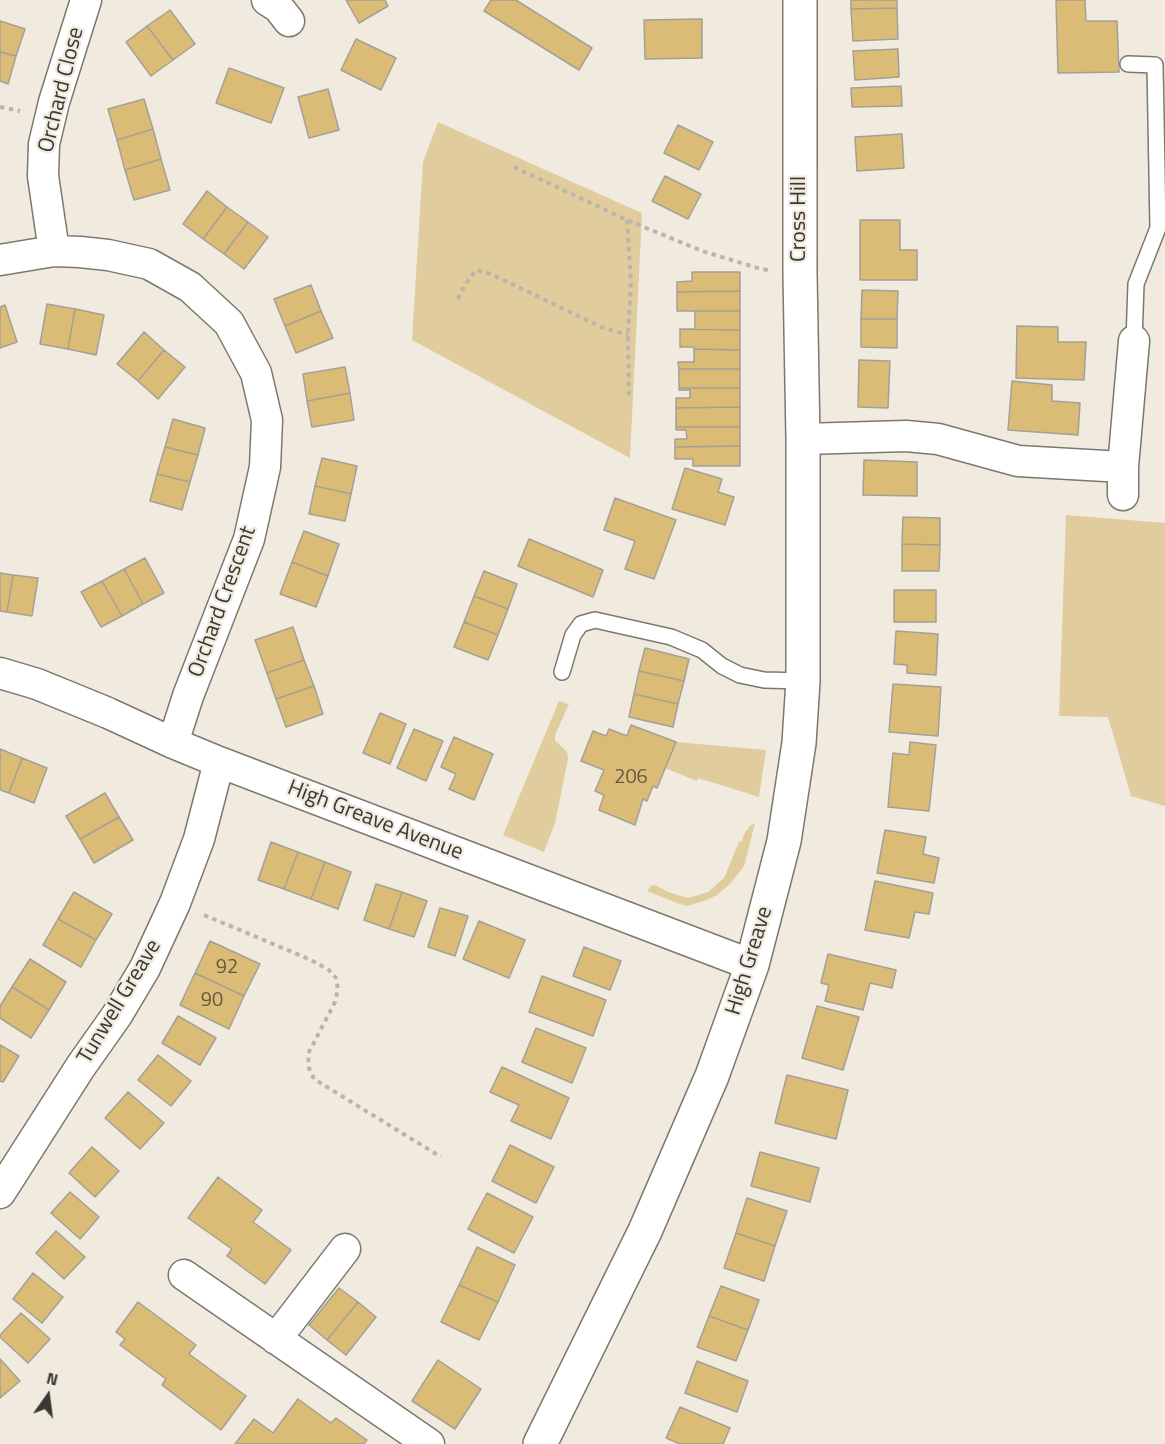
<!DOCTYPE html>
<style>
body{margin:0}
#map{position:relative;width:1165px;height:1444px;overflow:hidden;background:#f0eadf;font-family:"Titillium Web",sans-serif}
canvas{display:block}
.north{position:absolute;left:18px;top:1366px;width:60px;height:60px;-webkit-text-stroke:4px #f0eadf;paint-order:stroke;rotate:14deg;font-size:16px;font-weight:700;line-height:24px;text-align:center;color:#3a3833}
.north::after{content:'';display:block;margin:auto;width:21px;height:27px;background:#3a3833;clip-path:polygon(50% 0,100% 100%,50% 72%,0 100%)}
</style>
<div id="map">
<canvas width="1165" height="1444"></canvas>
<div class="north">N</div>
</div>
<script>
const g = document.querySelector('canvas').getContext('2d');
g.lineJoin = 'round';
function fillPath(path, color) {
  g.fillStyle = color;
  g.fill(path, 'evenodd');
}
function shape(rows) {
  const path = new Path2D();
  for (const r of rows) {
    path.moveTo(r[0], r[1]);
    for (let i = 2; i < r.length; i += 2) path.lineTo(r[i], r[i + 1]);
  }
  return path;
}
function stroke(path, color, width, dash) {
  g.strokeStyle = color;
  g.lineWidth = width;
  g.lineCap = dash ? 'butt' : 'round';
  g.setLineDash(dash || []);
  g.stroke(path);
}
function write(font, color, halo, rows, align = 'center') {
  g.font = font + ' "Titillium Web",sans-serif';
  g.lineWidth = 4.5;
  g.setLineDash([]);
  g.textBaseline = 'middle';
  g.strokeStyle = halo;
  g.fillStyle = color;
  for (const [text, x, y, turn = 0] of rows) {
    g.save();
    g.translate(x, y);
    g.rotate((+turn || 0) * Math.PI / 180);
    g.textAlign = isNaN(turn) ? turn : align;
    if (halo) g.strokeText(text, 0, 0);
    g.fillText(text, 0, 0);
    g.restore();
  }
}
fillPath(shape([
 [438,122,642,213,630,458,412,340,423,162],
 [1066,515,1165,523,1165,806,1131,796,1108,717,1059,716],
 [559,701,569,704,555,735,555,740,567,752,568,759,555,823,544,852,503,835],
 [676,742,766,750,759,797,698,778,697,781,665,768],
 [755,823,744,866,731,883,717,895,704,901,687,906,677,903,647,891,651,886,655,885,668,892,688,898,708,892,724,878,739,842,742,841,744,834,750,826]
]), '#e1cc9e');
const building = shape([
 [346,0,385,0,388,6,359,23,346,0],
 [491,0,516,0,592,48,579,70,484,11,491,0],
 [851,0,897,0,897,8,851,9,851,0],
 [1056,0,1085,0,1086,21,1117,21,1119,72,1058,73,1056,0],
 [897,8,898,39,853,41,851,9,897,8],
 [170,10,195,44,173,60,147,26,170,10],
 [702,19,702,58,645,59,644,20,702,19],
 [0,21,25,29,16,56,0,52,0,21],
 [147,26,173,60,151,76,126,42,147,26],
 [356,39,396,58,381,90,341,70,356,39],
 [898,49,899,77,855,80,853,51,898,49],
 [0,52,16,56,8,84,0,81,0,52],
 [229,68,284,88,271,123,216,103,229,68],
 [901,86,902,106,852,107,851,88,901,86],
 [328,89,339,130,309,138,298,97,328,89],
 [144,99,153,129,117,140,108,109,144,99],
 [678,125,713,142,699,170,664,153,678,125],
 [153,129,161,159,125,170,117,140,153,129],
 [902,134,904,168,857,171,855,137,902,134],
 [161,159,170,190,134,200,125,170,161,159],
 [665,176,701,194,688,219,652,201,665,176],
 [207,191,227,207,203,239,183,224,207,191],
 [227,207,248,222,224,254,203,239,227,207],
 [860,220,900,220,900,250,917,250,917,280,860,280,860,220],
 [248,222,268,237,244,269,224,254,248,222],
 [692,272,740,272,740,291,677,292,677,282,692,281,692,272],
 [311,285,321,311,285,326,274,299,311,285],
 [862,290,898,291,897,319,861,319,862,290],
 [740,291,740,311,677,311,677,292,740,291],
 [47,304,75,309,68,349,40,344,47,304],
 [5,305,17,342,0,348,0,307,5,305],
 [75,309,104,315,96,355,68,349,75,309],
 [321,311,333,338,296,353,285,326,321,311],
 [677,311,740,311,740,330,680,329,695,329,695,311,677,311],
 [861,319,897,319,897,348,861,347,861,319],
 [1017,326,1058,327,1058,342,1086,342,1084,380,1016,378,1017,326],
 [680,329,740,330,740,350,694,349,694,347,680,347,680,329],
 [144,332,164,350,138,381,117,364,144,332],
 [694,349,740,350,740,369,679,369,678,362,694,362,694,349],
 [164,350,185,367,158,399,138,381,164,350],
 [859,360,890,361,888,408,858,407,859,360],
 [345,367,350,393,307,401,303,374,345,367],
 [679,369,740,369,740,388,679,388,679,369],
 [1012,381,1052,385,1052,401,1080,403,1078,435,1008,430,1012,381],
 [679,388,740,388,740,407,676,408,676,398,690,398,690,390,679,390,679,388],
 [350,393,354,420,312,427,307,401,350,393],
 [740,407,740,427,676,427,676,408,740,407],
 [173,419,205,428,198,455,165,447,173,419],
 [676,427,740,427,740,446,675,447,675,439,687,439,686,430,676,430,676,427],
 [740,446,740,466,693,466,693,459,675,459,675,447,740,446],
 [165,447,198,455,190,482,157,474,165,447],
 [322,458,357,466,351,494,315,486,322,458],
 [864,460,917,462,917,496,863,495,864,460],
 [685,468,722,479,718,492,734,497,725,525,672,509,685,468],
 [157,474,190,482,182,510,150,501,157,474],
 [315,486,351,494,345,521,309,514,315,486],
 [615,498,676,520,654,579,625,569,635,541,604,530,615,498],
 [903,517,940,518,940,545,902,544,903,517],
 [304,531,339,544,328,576,292,562,304,531],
 [529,539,603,570,593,597,518,566,529,539],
 [902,544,940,545,939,571,902,571,902,544],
 [145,558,164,593,143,604,124,569,145,558],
 [292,562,328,576,316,607,280,594,292,562],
 [124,569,143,604,122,616,102,581,124,569],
 [484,571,517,584,508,609,474,596,484,571],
 [0,573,13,575,7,612,0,611,0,573],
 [13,575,38,578,32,616,7,612,13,575],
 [102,581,122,616,101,627,81,592,102,581],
 [894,590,936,590,936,622,894,622,894,590],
 [474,596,508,609,498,635,464,622,474,596],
 [464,622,498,635,488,660,454,647,464,622],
 [293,627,304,660,267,673,255,640,293,627],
 [896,631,938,634,936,675,907,673,907,665,894,664,896,631],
 [645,648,689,659,684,681,639,671,645,648],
 [304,660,314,686,276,699,267,673,304,660],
 [639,671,684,681,678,704,634,694,639,671],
 [893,684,941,687,938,736,889,732,893,684],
 [314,686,323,714,286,727,276,699,314,686],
 [634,694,678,704,673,727,629,717,634,694],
 [380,713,406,724,390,764,363,753,380,713],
 [631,725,676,742,657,788,653,786,647,801,643,799,635,825,599,810,604,795,595,791,604,770,581,761,593,731,606,736,609,729,627,736,631,725],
 [414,729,443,741,426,781,397,768,414,729],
 [454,737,493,754,474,800,449,789,456,774,441,767,454,737],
 [910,742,936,745,929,811,888,807,893,753,909,755,910,742],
 [0,749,22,758,9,793,0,790,0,749],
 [22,758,47,768,34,803,9,793,22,758],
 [105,793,119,817,80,839,66,816,105,793],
 [119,817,133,840,94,863,80,839,119,817],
 [885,830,926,837,923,854,939,858,934,883,877,873,885,830],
 [271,842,298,852,284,889,258,880,271,842],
 [298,852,325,862,311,899,284,889,298,852],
 [325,862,351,872,338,909,311,899,325,862],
 [875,881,933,893,929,914,915,912,909,938,865,930,875,881],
 [376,884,402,892,389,929,364,920,376,884],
 [74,892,112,914,96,940,58,919,74,892],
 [402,892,427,901,414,937,389,929,402,892],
 [440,908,468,916,455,956,428,947,440,908],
 [58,919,96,940,81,967,43,945,58,919],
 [479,921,525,940,509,978,463,959,479,921],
 [210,941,260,964,244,996,195,973,210,941],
 [584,947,621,961,610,990,573,976,584,947],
 [828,954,896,970,892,988,870,983,863,1010,825,1001,829,985,821,983,828,954],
 [30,959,66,982,49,1010,12,987,30,959],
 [195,973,244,996,229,1029,180,1005,195,973],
 [542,976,606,1000,593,1036,529,1012,542,976],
 [12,987,49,1010,31,1038,0,1018,0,1006,12,987],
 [817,1006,859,1017,843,1070,802,1058,817,1006],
 [178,1016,216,1038,200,1065,162,1043,178,1016],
 [536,1028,586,1048,572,1083,522,1062,536,1028],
 [0,1045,19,1056,3,1082,0,1081,0,1045],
 [158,1055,191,1081,171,1106,138,1080,158,1055],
 [502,1067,569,1098,551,1139,511,1121,519,1105,490,1092,502,1067],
 [787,1075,848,1090,836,1139,775,1123,787,1075],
 [128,1092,164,1123,140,1149,105,1118,128,1092],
 [510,1145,554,1167,536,1203,492,1181,510,1145],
 [92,1147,119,1171,95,1197,69,1173,92,1147],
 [760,1152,819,1168,810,1202,751,1186,760,1152],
 [218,1177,262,1210,253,1222,291,1250,265,1284,227,1256,232,1249,188,1218,218,1177],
 [70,1192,99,1217,80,1239,51,1213,70,1192],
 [487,1193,533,1217,514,1253,468,1229,487,1193],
 [747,1198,787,1211,775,1246,736,1233,747,1198],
 [56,1231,85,1257,64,1279,36,1253,56,1231],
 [736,1233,775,1246,764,1281,724,1268,736,1233],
 [477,1247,515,1265,498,1302,459,1285,477,1247],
 [33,1273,63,1297,42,1323,13,1299,33,1273],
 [459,1285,498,1302,479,1340,441,1322,459,1285],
 [721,1286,759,1300,748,1330,709,1316,721,1286],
 [339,1288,358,1302,327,1340,309,1325,339,1288],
 [138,1302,196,1345,189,1354,246,1396,221,1430,162,1385,166,1379,120,1345,125,1339,116,1332,138,1302],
 [358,1302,376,1317,346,1355,327,1340,358,1302],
 [21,1313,50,1339,28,1363,0,1337,0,1335,21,1313],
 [709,1316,748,1330,736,1361,697,1347,709,1316],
 [0,1359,20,1381,0,1398,0,1359],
 [438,1360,481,1389,455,1429,412,1401,438,1360],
 [697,1361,748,1381,737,1412,685,1393,697,1361],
 [298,1399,331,1423,336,1418,367,1440,364,1444,235,1444,254,1419,273,1433,298,1399],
 [680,1407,730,1428,723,1444,680,1444,666,1438,680,1407]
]);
fillPath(building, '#dbbc77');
stroke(building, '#a5a095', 1.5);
const service = shape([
 [1128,64,1155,65,1158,228,1136,284,1134,341],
 [562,672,573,635,581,624,595,620,671,637,702,650,722,666,740,675,764,680,803,681]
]);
const minor = shape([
 [267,0,278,7,289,21],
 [54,251,43,176,44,144,54,102,86,0],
 [0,260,54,251,80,252,108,255,149,264,190,287,229,323,256,373,267,420,265,467,249,539,188,696,173,743],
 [803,439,906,436,938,439,1018,461,1123,467],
 [1123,495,1123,467,1134,341],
 [0,673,37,684,108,713,173,743,219,762,752,965],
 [0,1193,81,1066,117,1015,145,968,175,903,199,839,219,762],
 [184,1275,429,1444],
 [276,1339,345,1249]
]);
const primary = shape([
 [540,1444,645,1231,712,1076,752,965,784,841,799,743,803,681,803,439,800,274,800,0]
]);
stroke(service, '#7d786e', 18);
stroke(minor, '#7d786e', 33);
stroke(primary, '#7d786e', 36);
stroke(shape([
 [0,107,20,111],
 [514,167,627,220,702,251,761,269,768,270],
 [627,220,631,282,628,335,629,399],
 [458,299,464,286,476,270,491,274,601,327,628,335],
 [204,915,311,960,329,970,336,978,338,990,335,1002,308,1054,309,1068,314,1079,441,1157]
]), '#b9b5ab', 4, [4.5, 4.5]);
stroke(service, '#fff', 15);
stroke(minor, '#fff', 30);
stroke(primary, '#fff', 33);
write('20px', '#625944', null, [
 ["206",631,778],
 ["92",227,968],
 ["90",212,1001]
]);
write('22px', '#3a3833', '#f0eadf', [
 ["Orchard Close",62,90,-76],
 ["Cross Hill",800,219,-90],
 ["Orchard Crescent",223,602,-70],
 ["High Greave Avenue",375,821,21],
 ["High Greave",750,961,-73],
 ["Tunwell Greave",120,1002,-59]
]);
</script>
